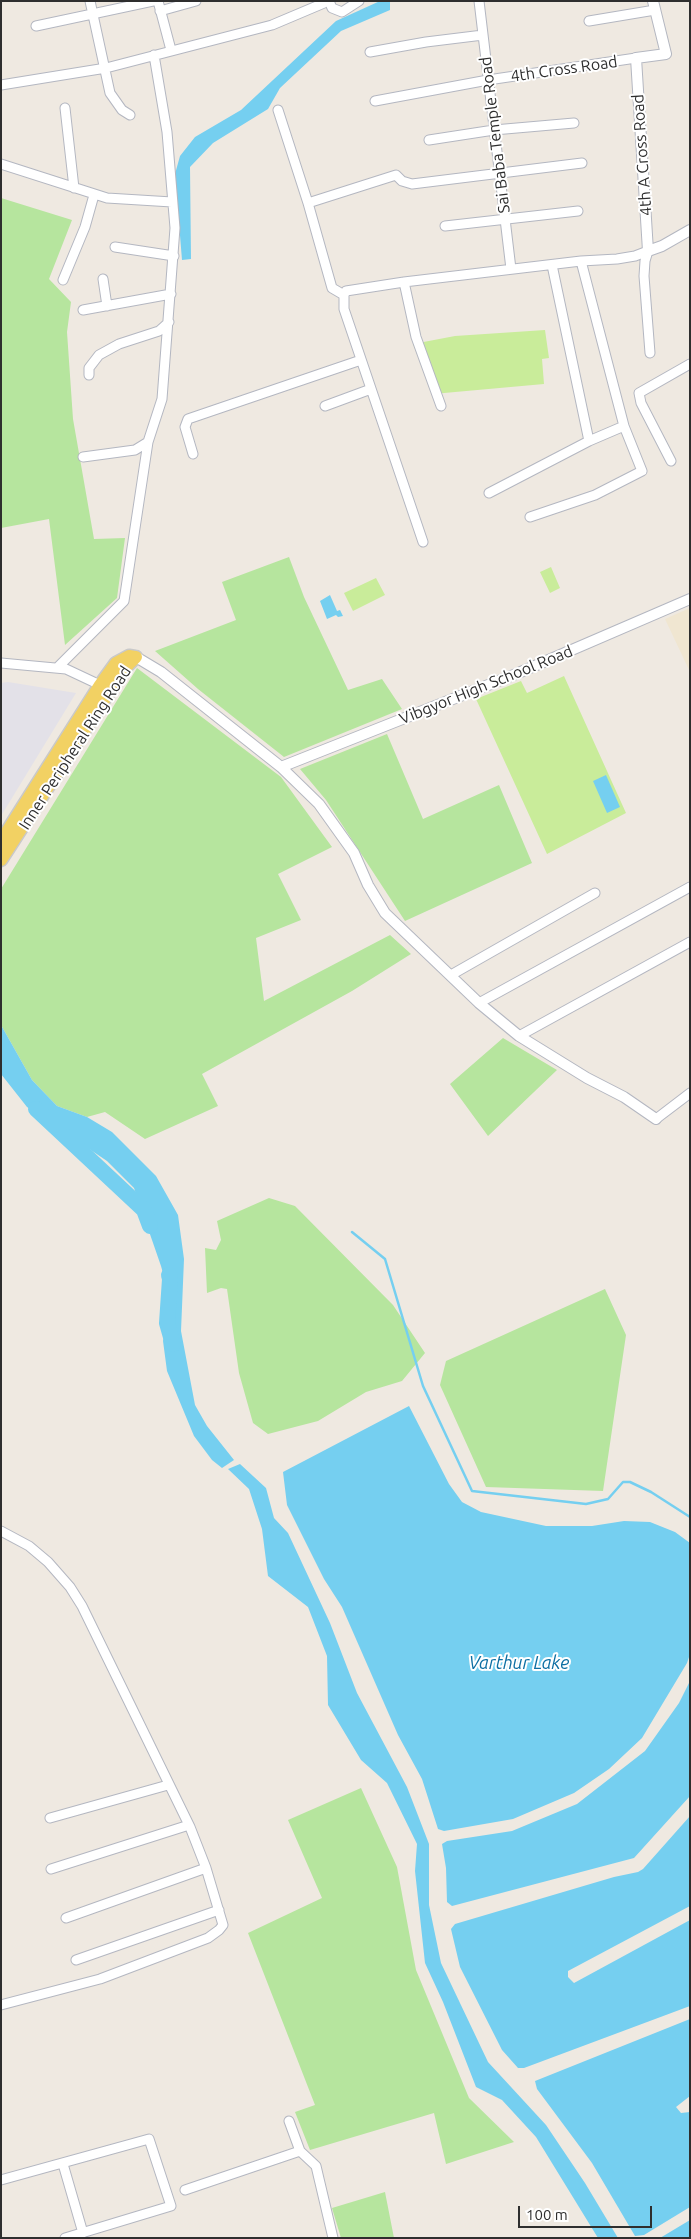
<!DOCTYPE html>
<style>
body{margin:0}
#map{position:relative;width:691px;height:2239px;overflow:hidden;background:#efe9e1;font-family:Ubuntu,sans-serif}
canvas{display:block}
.frame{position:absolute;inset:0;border:2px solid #2e2e2e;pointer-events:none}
.scale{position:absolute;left:518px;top:2206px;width:134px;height:22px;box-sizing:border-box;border:2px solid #2e2e2e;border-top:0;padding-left:6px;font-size:15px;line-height:18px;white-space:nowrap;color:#2e2e2e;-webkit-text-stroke:4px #fff;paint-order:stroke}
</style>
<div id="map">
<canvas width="691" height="2239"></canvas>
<div class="frame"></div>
<div class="scale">100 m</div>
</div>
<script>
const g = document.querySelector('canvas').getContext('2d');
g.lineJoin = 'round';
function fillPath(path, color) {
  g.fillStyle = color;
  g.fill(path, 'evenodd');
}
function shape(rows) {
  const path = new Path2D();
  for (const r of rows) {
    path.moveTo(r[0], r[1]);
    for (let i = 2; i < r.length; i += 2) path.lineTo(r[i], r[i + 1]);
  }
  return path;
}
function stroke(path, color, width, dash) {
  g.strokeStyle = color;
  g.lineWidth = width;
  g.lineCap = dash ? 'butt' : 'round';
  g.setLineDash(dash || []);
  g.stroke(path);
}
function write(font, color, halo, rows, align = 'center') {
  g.font = font + ' Ubuntu,sans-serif';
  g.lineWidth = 4;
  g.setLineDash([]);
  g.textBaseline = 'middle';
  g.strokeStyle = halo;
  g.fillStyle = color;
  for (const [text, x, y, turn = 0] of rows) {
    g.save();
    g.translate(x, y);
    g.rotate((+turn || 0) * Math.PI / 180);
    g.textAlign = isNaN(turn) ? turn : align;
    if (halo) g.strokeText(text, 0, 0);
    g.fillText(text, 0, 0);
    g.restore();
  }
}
fillPath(shape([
 [8,682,76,693,1,816,1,683]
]), '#e3e1e8');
fillPath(shape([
 [690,608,690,672,665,619]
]), '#f0e6d1');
fillPath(shape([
 [1,198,72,220,49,279,71,302,67,332,73,419,94,539,125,538,117,598,65,645,49,519,1,528],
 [289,557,304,597,348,690,382,679,402,709,284,757,198,689,155,651,236,620,222,582],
 [137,668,281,777,332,847,278,874,301,920,256,938,264,1001,390,935,411,954,352,991,202,1074,218,1106,145,1139,105,1112,87,1117,57,1106,32,1080,1,1025,1,889],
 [387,734,423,819,499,785,532,863,405,921,326,800,300,769],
 [503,1038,557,1070,488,1136,450,1084],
 [269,1198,295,1206,393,1305,425,1353,402,1381,366,1392,318,1421,268,1434,253,1423,239,1373,227,1289,221,1288,207,1293,205,1248,216,1250,221,1240,217,1221],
 [605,1289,626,1335,603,1491,486,1487,440,1385,446,1361],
 [361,1788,397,1867,416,1970,469,2098,514,2142,446,2164,434,2113,310,2150,295,2112,315,2105,248,1933,322,1898,288,1820],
 [385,2192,394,2238,341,2238,332,2208]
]), '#b6e59e');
fillPath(shape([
 [545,330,549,358,542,359,544,384,433,394,413,344,455,336],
 [551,567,560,588,550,593,540,572],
 [376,578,385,595,353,611,344,593],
 [564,676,626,813,547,854,476,699,521,681,527,693]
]), '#c9ec9a');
fillPath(shape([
 [380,1,390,1,390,10,341,31,280,88,268,109,213,143,190,167,191,259,182,260,175,174,180,156,195,137,241,110,336,21],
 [330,595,337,611,340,610,343,616,338,617,336,615,327,619,320,601],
 [606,775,620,807,607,813,593,781],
 [1,1025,32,1080,57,1106,87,1117,112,1132,156,1176,178,1215,184,1259,181,1331,195,1405,207,1426,234,1460,222,1468,212,1460,194,1436,167,1371,163,1341,171,1302,161,1266,134,1188,107,1161,27,1107,1,1074],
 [409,1406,449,1484,462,1502,481,1512,546,1526,592,1526,624,1521,650,1522,675,1532,690,1543,690,1654,687,1663,642,1738,609,1769,574,1793,513,1819,444,1831,438,1829,422,1779,398,1735,342,1607,324,1579,287,1505,283,1472],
 [240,1464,266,1488,274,1518,288,1533,330,1623,357,1693,407,1787,429,1844,429,1905,441,1963,488,2062,546,2125,585,2183,618,2238,598,2238,536,2137,502,2100,476,2087,443,2002,425,1963,415,1871,417,1844,387,1783,361,1760,328,1705,327,1656,308,1607,268,1576,262,1529,249,1489,228,1469],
 [690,1681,690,1796,634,1858,452,1906,447,1902,446,1868,442,1844,447,1841,512,1831,577,1804,645,1751,679,1703],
 [690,1816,690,1906,568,1971,568,1977,574,1983,690,1920,690,2006,524,2068,518,2068,502,2050,460,1967,451,1929,455,1924,614,1877,638,1872,643,1869],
 [690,2019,690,2096,676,2107,681,2113,690,2112,690,2207,644,2235,635,2236,592,2163,537,2089,535,2081],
 [690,2220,690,2238,660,2238]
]), '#75cff0');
stroke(shape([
 [352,1232,385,1259,423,1386,472,1491,586,1504,608,1499,623,1482,630,1482,651,1492,690,1517]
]), '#75cff0', 2.5);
stroke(shape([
 [36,1109,144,1210,150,1226],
 [169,1275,170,1279,167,1323,173,1344]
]), '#75cff0', 16);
const minor = shape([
 [90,1,110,93,122,110,130,115],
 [158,1,171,50],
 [329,1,332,8,342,12,359,1],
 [479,1,511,269],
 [160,11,196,1],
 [589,21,655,10],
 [36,26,153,1],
 [370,52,426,42,483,35],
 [1,85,106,68,272,25,324,3],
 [375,101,488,80,636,58],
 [65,108,74,188],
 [278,110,308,203,332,288,344,295],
 [429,140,494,130,574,123],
 [1,164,107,198,172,202],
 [308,203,396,175,402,181,412,184,582,163],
 [445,226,578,211],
 [115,247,174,256],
 [648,251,645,261,644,276,650,353],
 [552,265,589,441],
 [103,279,107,306],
 [63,280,85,227,94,195],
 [404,282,416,337,441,406],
 [344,295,346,291,404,282,581,261,617,259,635,256,648,251],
 [344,295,344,309,423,542],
 [83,310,171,294],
 [89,375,89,368,99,355,119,344,159,331,169,322],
 [325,406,371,389],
 [193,454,185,427,188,419,361,360],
 [83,457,135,450,148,442],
 [671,461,641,403,639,393,690,364],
 [489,493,589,441,624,426],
 [530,517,595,495,642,471,624,426,581,261],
 [1,663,66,669,100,685],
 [57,668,124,601,148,442,162,399,175,228,167,132,154,55],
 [451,975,595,893],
 [479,1003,690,887],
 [519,1036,690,942],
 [656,1119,690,1093],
 [1,1531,29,1546,48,1562,70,1587,82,1606,190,1827,206,1868,223,1925,219,1930,208,1938,100,1979,1,2005],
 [50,1818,168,1785],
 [51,1869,189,1825],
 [66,1918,206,1868],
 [76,1960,219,1910],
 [289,2121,300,2151,316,2166,333,2238],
 [63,2164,83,2233],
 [1,2180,149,2139,171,2206,65,2238],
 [185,2190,300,2151]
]);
const tertiary = shape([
 [653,1,666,54,636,58,648,251,662,246,690,230],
 [136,657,161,672,281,767,319,804,354,853,368,885,385,913,479,1003,519,1036,587,1078,624,1097,656,1119],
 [281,767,516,674,690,599]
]);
const primary = shape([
 [1,841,100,685,116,663,129,656,135,657],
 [1,860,124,669,136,657]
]);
stroke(minor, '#b4b7c1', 11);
stroke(tertiary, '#b4b7c1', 12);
stroke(primary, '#c9c9c9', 15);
stroke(minor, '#fff', 9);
stroke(tertiary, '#fff', 10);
stroke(primary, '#f2d163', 12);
write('16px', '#2e2e2e', '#fff', [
 ["4th Cross Road",564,69,-8],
 ["Sai Baba Temple Road",495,135,-97],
 ["4th A Cross Road",642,155,-94],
 ["Vibgyor High School Road",486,685,-22],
 ["Inner Peripheral Ring Road",75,748,-57]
]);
write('italic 18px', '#0d6fa3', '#fff', [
 ["Varthur Lake",519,1663]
]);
</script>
